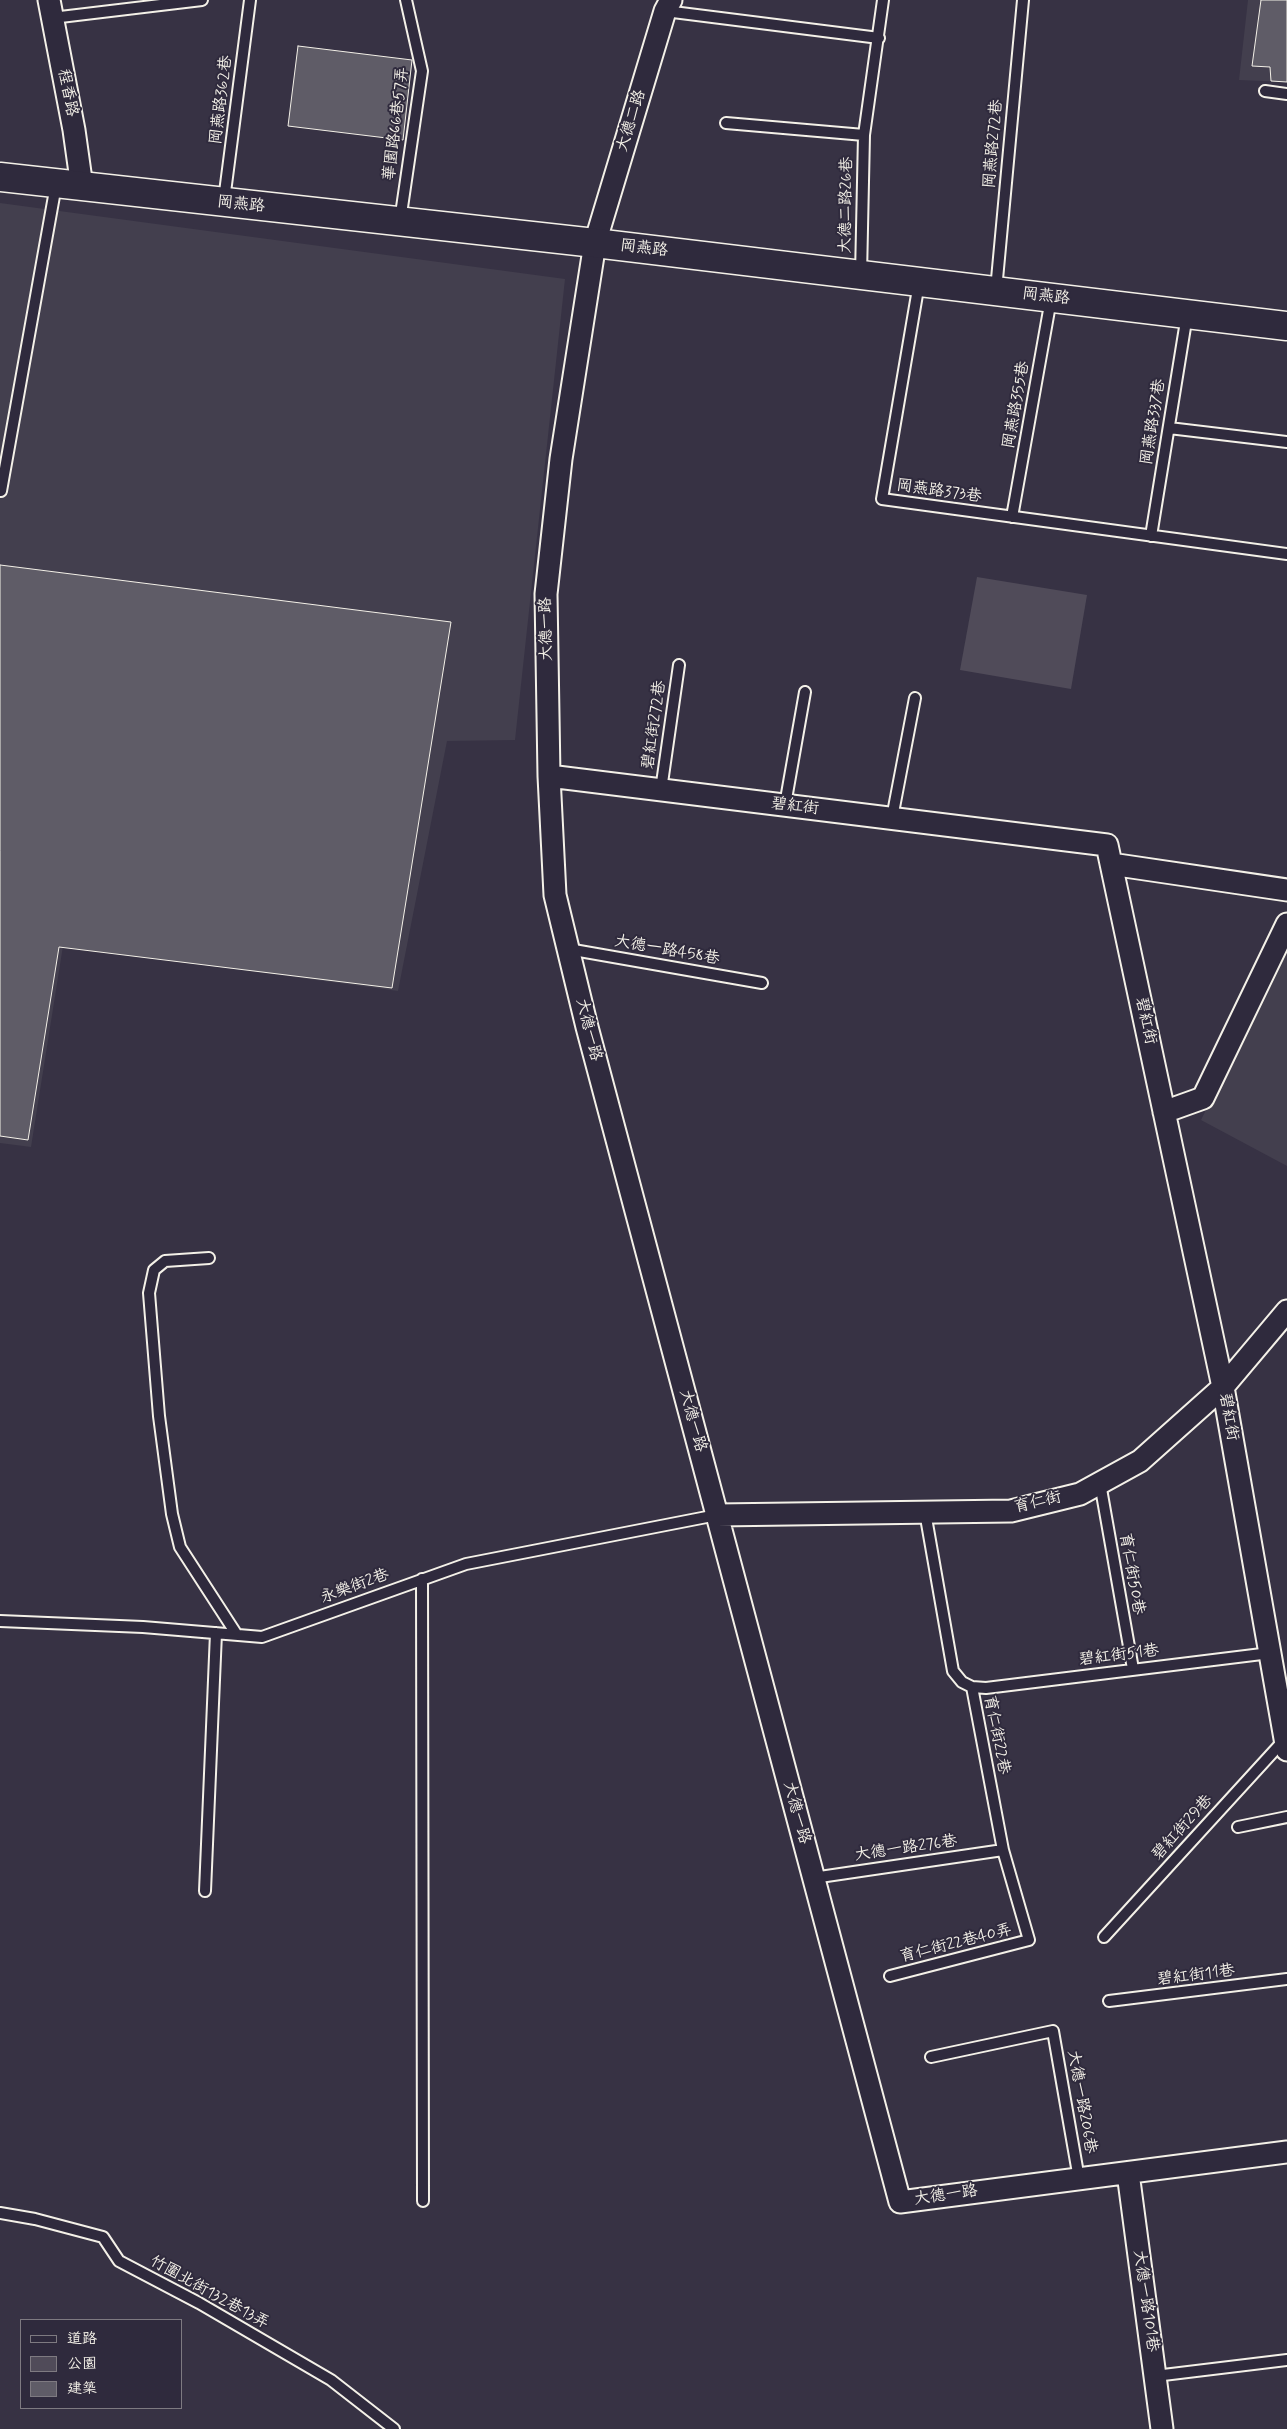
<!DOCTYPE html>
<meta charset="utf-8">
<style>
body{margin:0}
#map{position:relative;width:1287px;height:2429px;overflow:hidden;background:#373244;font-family:Mynerve,"LXGW WenKai TC",sans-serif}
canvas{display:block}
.legend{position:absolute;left:20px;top:2319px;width:162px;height:90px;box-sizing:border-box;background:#2f2a3d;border:1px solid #7e7a81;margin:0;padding:6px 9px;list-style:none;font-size:15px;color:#f4f1e8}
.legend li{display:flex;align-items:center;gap:10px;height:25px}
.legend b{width:25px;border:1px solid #7e7a81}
</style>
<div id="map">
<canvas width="1287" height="2429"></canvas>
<ul class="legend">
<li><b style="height:6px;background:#2f2a3d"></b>道路</li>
<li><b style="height:14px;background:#504b59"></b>公園</li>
<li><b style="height:14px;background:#5f5c67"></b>建築</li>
</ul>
</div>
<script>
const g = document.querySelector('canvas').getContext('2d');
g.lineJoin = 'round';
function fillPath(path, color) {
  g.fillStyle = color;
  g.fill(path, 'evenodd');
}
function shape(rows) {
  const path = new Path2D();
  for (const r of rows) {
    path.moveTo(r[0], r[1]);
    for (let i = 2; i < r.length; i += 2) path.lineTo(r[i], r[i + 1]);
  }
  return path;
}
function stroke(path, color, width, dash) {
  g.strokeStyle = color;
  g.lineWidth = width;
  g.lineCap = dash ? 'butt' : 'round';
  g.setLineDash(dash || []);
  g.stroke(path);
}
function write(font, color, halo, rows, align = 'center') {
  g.font = font + ' Mynerve,"LXGW WenKai TC",sans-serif';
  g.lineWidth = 4;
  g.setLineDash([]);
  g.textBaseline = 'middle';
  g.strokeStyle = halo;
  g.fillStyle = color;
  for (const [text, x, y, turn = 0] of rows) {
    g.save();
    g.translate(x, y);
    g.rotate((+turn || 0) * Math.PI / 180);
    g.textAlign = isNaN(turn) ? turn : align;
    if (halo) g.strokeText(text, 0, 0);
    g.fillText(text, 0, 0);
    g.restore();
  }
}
fillPath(shape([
 [1248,0,1287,0,1287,82,1239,80],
 [0,203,565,279,515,740,447,741,398,991,63,946,31,1147,0,1143],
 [1287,945,1287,1166,1201,1120]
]), '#433f4e');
fillPath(shape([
 [977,577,1087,595,1071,689,960,670]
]), '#504b59');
const building = shape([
 [1261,0,1287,0,1287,82,1271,81,1270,67,1252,66,1261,0],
 [298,46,412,60,403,140,288,126,298,46],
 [0,565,451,622,392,988,59,947,28,1140,0,1136,0,565]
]);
fillPath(building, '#5f5c67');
stroke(building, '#f4f1e8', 1);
const lane = shape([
 [665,11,879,38],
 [52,18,202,0],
 [1265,91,1287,94],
 [726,123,864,135],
 [224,200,250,0],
 [400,221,422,71,406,0],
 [861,275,864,135,883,0],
 [919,283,882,499,1287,554],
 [996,290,1023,0],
 [1169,428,1287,442],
 [1,491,56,185],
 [1012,517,1051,299],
 [1151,536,1187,315],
 [661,790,679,665],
 [785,805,805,692],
 [892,818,915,698],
 [568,949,762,983],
 [209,1258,165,1261,154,1270,149,1293,159,1416,172,1514,180,1547,237,1635],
 [1100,1483,1133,1669],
 [925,1512,953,1671,962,1682,972,1687,986,1688,1270,1653],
 [422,1579,423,2201],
 [0,1621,143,1627,262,1637,466,1564,717,1515],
 [1238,1827,1287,1817],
 [813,1878,1003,1850],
 [205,1891,216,1633],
 [1104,1937,1285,1739],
 [890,1976,1029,1940,1003,1850,972,1687],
 [1109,2001,1287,1979],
 [931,2057,1053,2031,1079,2179],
 [0,2213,35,2219,103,2237,119,2261,199,2303,331,2380,394,2429],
 [1155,2376,1287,2360]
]);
const street = shape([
 [49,0,74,130,82,187],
 [671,0,665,11,595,243,561,459,546,594,549,776,555,895,587,1027,900,2202,1287,2152],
 [549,776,1107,845,1223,1387,1287,1750],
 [1111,864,1287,890],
 [1164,1112,1203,1098,1287,924],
 [717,1515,1011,1511,1080,1494,1140,1461,1223,1387,1287,1311],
 [1128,2173,1162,2429]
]);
const secondary = shape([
 [0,177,595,243,1287,326]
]);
stroke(lane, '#f4f1e8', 14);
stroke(street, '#f4f1e8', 25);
stroke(secondary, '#f4f1e8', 31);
stroke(lane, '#2f2a3d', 10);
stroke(street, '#2f2a3d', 21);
stroke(secondary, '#2f2a3d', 28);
write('16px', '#f4f1e8', '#2f2a3d', [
 ["程香路",67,93,79],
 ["岡燕路362巷",222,100,-83],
 ["大德二路",632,121,-73],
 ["華園路66巷57弄",397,124,-83],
 ["岡燕路272巷",994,144,-85],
 ["岡燕路",241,205,6],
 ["大德二路26巷",847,205,-89],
 ["岡燕路",644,249,7],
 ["岡燕路",1046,297,7],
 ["岡燕路355巷",1017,405,-80],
 ["岡燕路337巷",1154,422,-81],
 ["岡燕路373巷",939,492,8],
 ["大德一路",547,629,-91],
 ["碧紅街272巷",655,725,-82],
 ["碧紅街",795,807,7],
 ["大德一路458巷",667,951,10],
 ["碧紅街",1145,1021,78],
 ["大德一路",588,1030,76],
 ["碧紅街",1228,1417,80],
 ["大德一路",692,1421,75],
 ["育仁街",1038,1503,-13],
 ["育仁街50巷",1131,1574,80],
 ["永樂街2巷",355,1587,-20],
 ["碧紅街51巷",1119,1656,-7],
 ["育仁街22巷",996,1735,79],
 ["大德一路",796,1813,75],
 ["碧紅街29巷",1183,1828,-48],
 ["大德一路276巷",906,1849,-8],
 ["育仁街22巷40弄",956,1944,-14],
 ["碧紅街11巷",1196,1976,-7],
 ["大德一路206巷",1081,2102,80],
 ["大德一路",946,2196,-8],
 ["竹圍北街132巷13弄",209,2293,29],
 ["大德一路101巷",1145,2301,82]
]);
</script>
